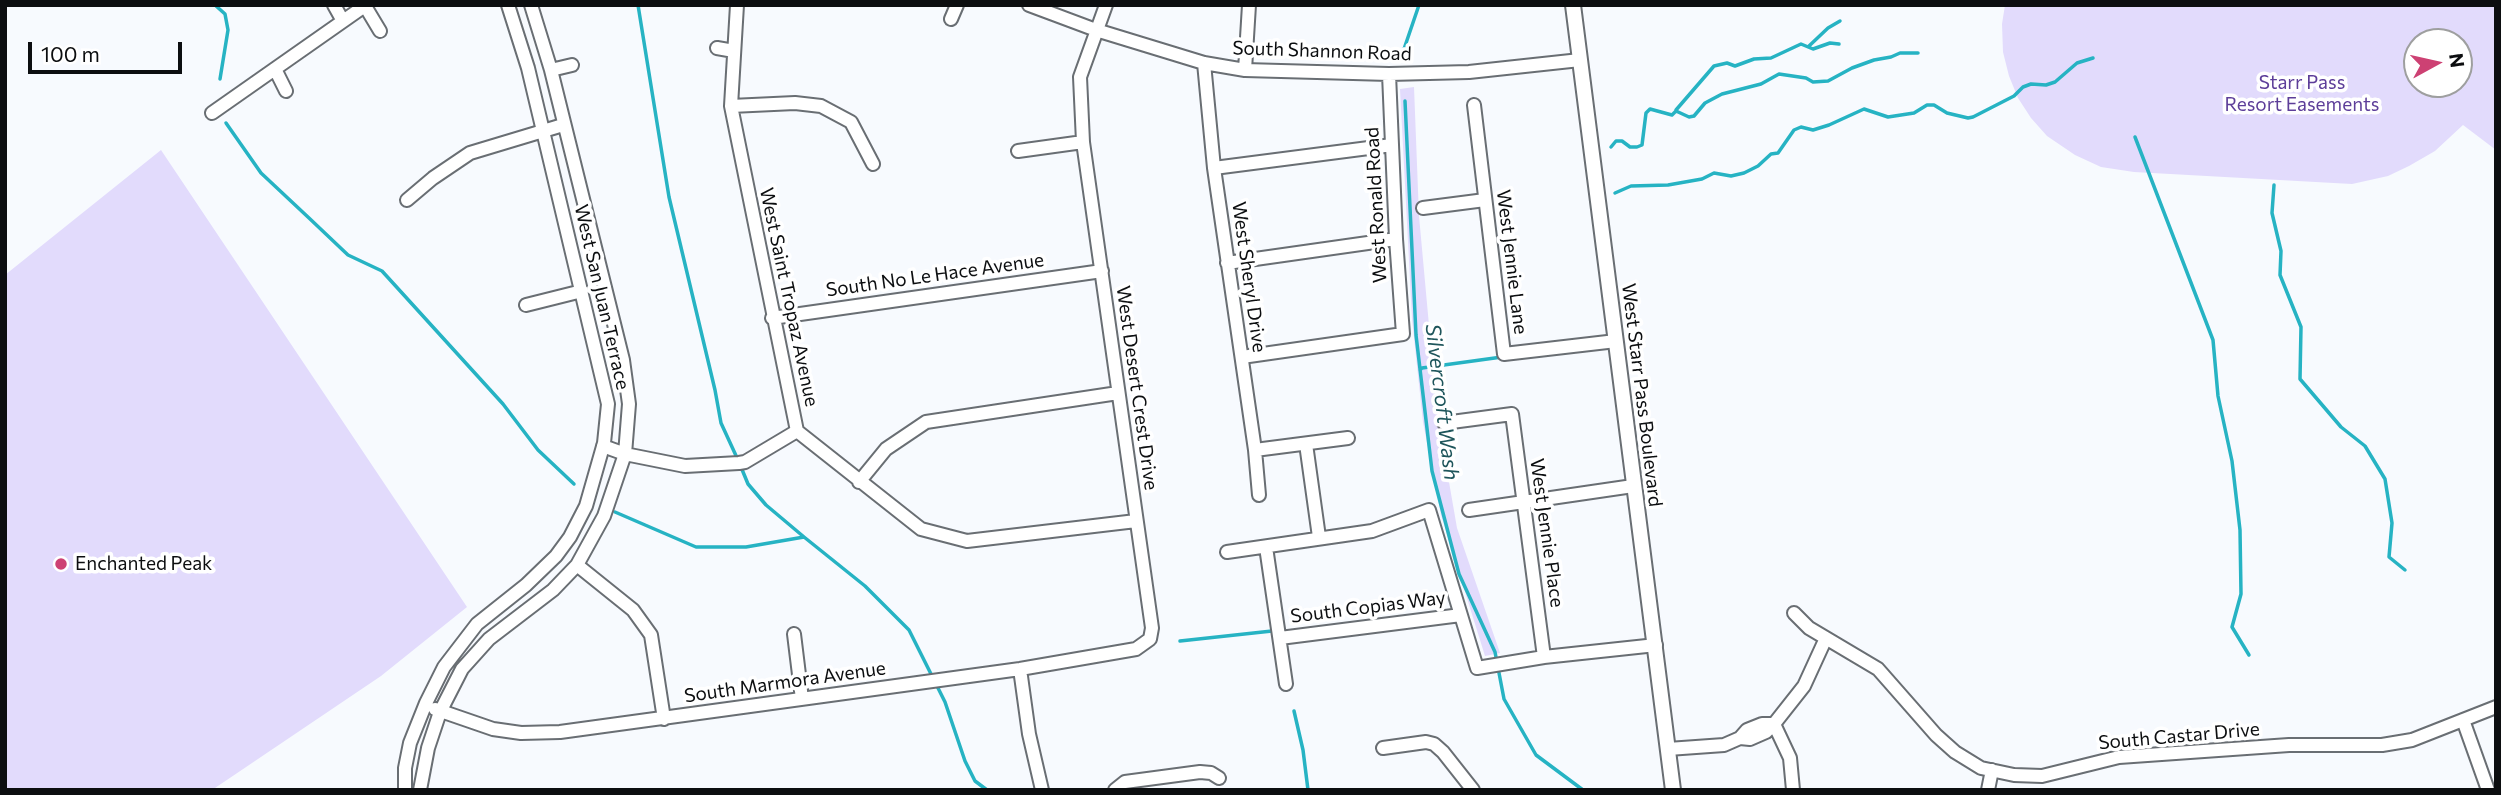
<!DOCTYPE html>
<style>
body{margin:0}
#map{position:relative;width:2501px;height:795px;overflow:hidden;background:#f7fafe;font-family:Commissioner,sans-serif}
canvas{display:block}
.frame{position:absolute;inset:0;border:7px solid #0c0e10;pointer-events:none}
.north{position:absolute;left:2403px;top:28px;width:70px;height:70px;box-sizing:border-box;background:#fff;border:2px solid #9e9f9f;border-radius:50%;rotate:82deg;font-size:19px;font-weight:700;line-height:28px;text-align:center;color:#0c0e10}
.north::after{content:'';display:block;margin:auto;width:24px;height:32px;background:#cd4173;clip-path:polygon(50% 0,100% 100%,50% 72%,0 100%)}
.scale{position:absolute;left:28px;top:42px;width:154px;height:32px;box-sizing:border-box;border:4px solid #0c0e10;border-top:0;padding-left:9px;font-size:21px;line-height:24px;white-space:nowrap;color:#0c0e10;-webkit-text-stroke:5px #fff;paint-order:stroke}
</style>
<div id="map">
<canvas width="2501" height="795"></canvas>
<div class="frame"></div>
<div class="north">N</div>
<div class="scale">100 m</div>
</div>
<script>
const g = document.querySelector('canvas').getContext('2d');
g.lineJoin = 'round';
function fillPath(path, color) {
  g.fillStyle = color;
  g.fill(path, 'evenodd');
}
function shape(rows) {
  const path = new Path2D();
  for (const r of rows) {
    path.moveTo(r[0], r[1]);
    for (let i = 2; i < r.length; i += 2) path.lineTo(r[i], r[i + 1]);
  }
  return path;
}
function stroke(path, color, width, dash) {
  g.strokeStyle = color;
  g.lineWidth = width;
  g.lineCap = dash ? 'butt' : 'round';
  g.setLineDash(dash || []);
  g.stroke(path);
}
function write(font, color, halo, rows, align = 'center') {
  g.font = font + ' Commissioner,sans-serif';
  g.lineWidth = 7;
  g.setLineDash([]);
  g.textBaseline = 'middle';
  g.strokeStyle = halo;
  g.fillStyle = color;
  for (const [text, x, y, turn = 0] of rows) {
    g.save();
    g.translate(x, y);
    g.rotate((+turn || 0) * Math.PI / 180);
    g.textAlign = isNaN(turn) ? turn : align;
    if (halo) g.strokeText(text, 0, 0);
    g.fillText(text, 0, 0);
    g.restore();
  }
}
fillPath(shape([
 [2005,5,2496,5,2496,150,2463,125,2435,151,2409,166,2388,176,2352,184,2134,172,2101,167,2075,155,2047,136,2031,118,2018,98,2009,76,2003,52,2002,24],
 [2417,42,2459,42,2459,84,2417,84],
 [1414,87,1419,216,1437,413,1457,528,1500,653,1485,656,1441,515,1423,422,1412,319,1400,89],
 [161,150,467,607,381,676,212,790,5,790,5,275]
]), '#e2dbfc');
stroke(shape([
 [215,5,225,14,228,30,220,79],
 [638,5,669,197,715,390,721,423,738,460],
 [1809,46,1828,28,1840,21],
 [1404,49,1419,5],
 [1405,101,1416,335,1432,471,1459,574,1495,652,1504,699,1536,755,1583,790],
 [1676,110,1714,66,1727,63,1735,66,1754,59,1771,58,1801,44,1813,49,1830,43,1839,44],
 [226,123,261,173,309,218,348,255,382,271,503,404,538,450,574,484],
 [2135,137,2213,340,2218,396,2232,461,2240,530,2241,594,2232,627,2249,655],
 [1611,147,1616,141,1622,141,1630,147,1637,147,1642,145,1646,113,1650,109,1672,115,1676,111,1689,117,1694,116,1705,103,1722,94,1761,84,1779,74,1806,78,1813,82,1828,81,1852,68,1874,60,1891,57,1900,53,1918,53],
 [2274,185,2272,213,2281,251,2280,275,2301,327,2300,379,2341,427,2365,446,2385,479,2392,523,2389,557,2405,570],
 [1615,193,1631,186,1668,185,1702,179,1714,173,1731,176,1744,173,1758,166,1771,154,1778,153,1794,130,1801,127,1813,130,1829,125,1864,109,1888,117,1914,113,1927,105,1934,105,1947,113,1968,118,1973,117,2014,96,2023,87,2031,84,2046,85,2055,82,2077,63,2093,58],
 [1420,370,1422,368,1502,357],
 [741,467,748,484,766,505,804,537],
 [615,512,696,547,746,547,804,537,865,586,909,630,945,702,965,761,975,781,987,790],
 [1180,641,1272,631],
 [1294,711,1303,750,1308,790]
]), '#26b3c3', 3.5);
const minor = shape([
 [334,5,343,21],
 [737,5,731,106,797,431,921,529,967,541,1136,521],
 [1029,5,1096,30,1204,63,1245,70,1389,74,1469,72,1580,60],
 [1106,5,1080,77,1083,142,1152,628,1150,639],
 [365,6,380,31],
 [951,19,957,5],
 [717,48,734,51],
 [1204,63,1214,168,1255,450,1259,495],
 [275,69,286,91],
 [551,70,572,65],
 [1245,70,1249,5],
 [1474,105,1504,354,1616,341],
 [731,106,795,103,821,106,851,122,873,164],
 [212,113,366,5],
 [1018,151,1083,142],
 [1214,168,1392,145],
 [407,200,433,178,470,153,563,125],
 [1423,208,1485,200],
 [1227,263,1396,239],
 [526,305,582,291],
 [772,318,1102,271],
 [1242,357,1403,334,1396,239,1389,74],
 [1444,423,1512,414,1544,657],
 [1306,444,1319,537],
 [603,446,625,454,685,466,739,463,745,462,797,431],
 [1255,450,1348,438],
 [859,482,886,449,926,422,1118,393],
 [1469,510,1633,486],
 [1266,547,1286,684],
 [1227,552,1372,531,1429,510,1477,668,1544,657,1656,645],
 [577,565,633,610,651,635,664,719],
 [1794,613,1809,628,1878,669,1936,735,1955,752,1981,768,2014,775,2042,776,2119,757,2289,745,2382,745,2412,740,2496,707],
 [794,634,802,699],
 [1280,638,1461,615],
 [1020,669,1029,734,1042,790],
 [435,709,493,729,521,733,560,732,1020,669,1136,649,1150,639],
 [2463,720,2488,790],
 [1383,748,1426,742,1434,744,1443,752,1473,790],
 [1668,749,1724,745,1740,738,1750,739,1766,732,1774,724,1762,724,1747,730,1740,738],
 [405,790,405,768,410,743,426,703,444,667,477,624,526,585,556,556,570,537,586,506,604,443,608,404,528,68,508,5],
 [420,790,428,748,440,712,462,669,489,639,553,590,577,565,604,516,625,454,629,404,623,360,551,70,531,5],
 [1115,790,1125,782,1200,772,1211,773,1219,778],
 [1793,790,1790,758,1774,724,1804,686,1826,638],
 [1988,790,1992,770]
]);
const tertiary = shape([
 [1573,5,1673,790]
]);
stroke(minor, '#696e73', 16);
stroke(tertiary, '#696e73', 18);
stroke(minor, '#fff', 12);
stroke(tertiary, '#fff', 14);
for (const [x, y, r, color] of [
 [61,564,7,"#cd4173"]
]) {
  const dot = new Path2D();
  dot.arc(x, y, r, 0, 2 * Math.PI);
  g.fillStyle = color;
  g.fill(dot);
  stroke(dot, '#fff', 2.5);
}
write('19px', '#0c0e10', '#fff', [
 ["South Shannon Road",1322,51,2],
 ["West Ronald Road",1376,205,-93],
 ["West Jennie Lane",1512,262,83],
 ["South No Le Hace Avenue",935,275,-8],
 ["West Sheryl Drive",1249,277,82],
 ["West San Juan Terrace",602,297,77],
 ["West Saint Tropaz Avenue",789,297,78],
 ["West Desert Crest Drive",1137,388,82],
 ["West Starr Pass Boulevard",1642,395,83],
 ["West Jennie Place",1547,533,82],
 ["South Copias Way",1368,607,-7],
 ["South Marmora Avenue",785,682,-8],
 ["South Castar Drive",2179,736,-5]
]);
write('19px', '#5d3e99', '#fff', [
 ["Starr Pass",2302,83],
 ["Resort Easements",2302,105]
]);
write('19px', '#0c0e10', '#fff', [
 ["Enchanted Peak",75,564]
], 'left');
write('italic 21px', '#1e555b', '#fff', [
 ["Silvercroft Wash",1442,402,83]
]);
</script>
